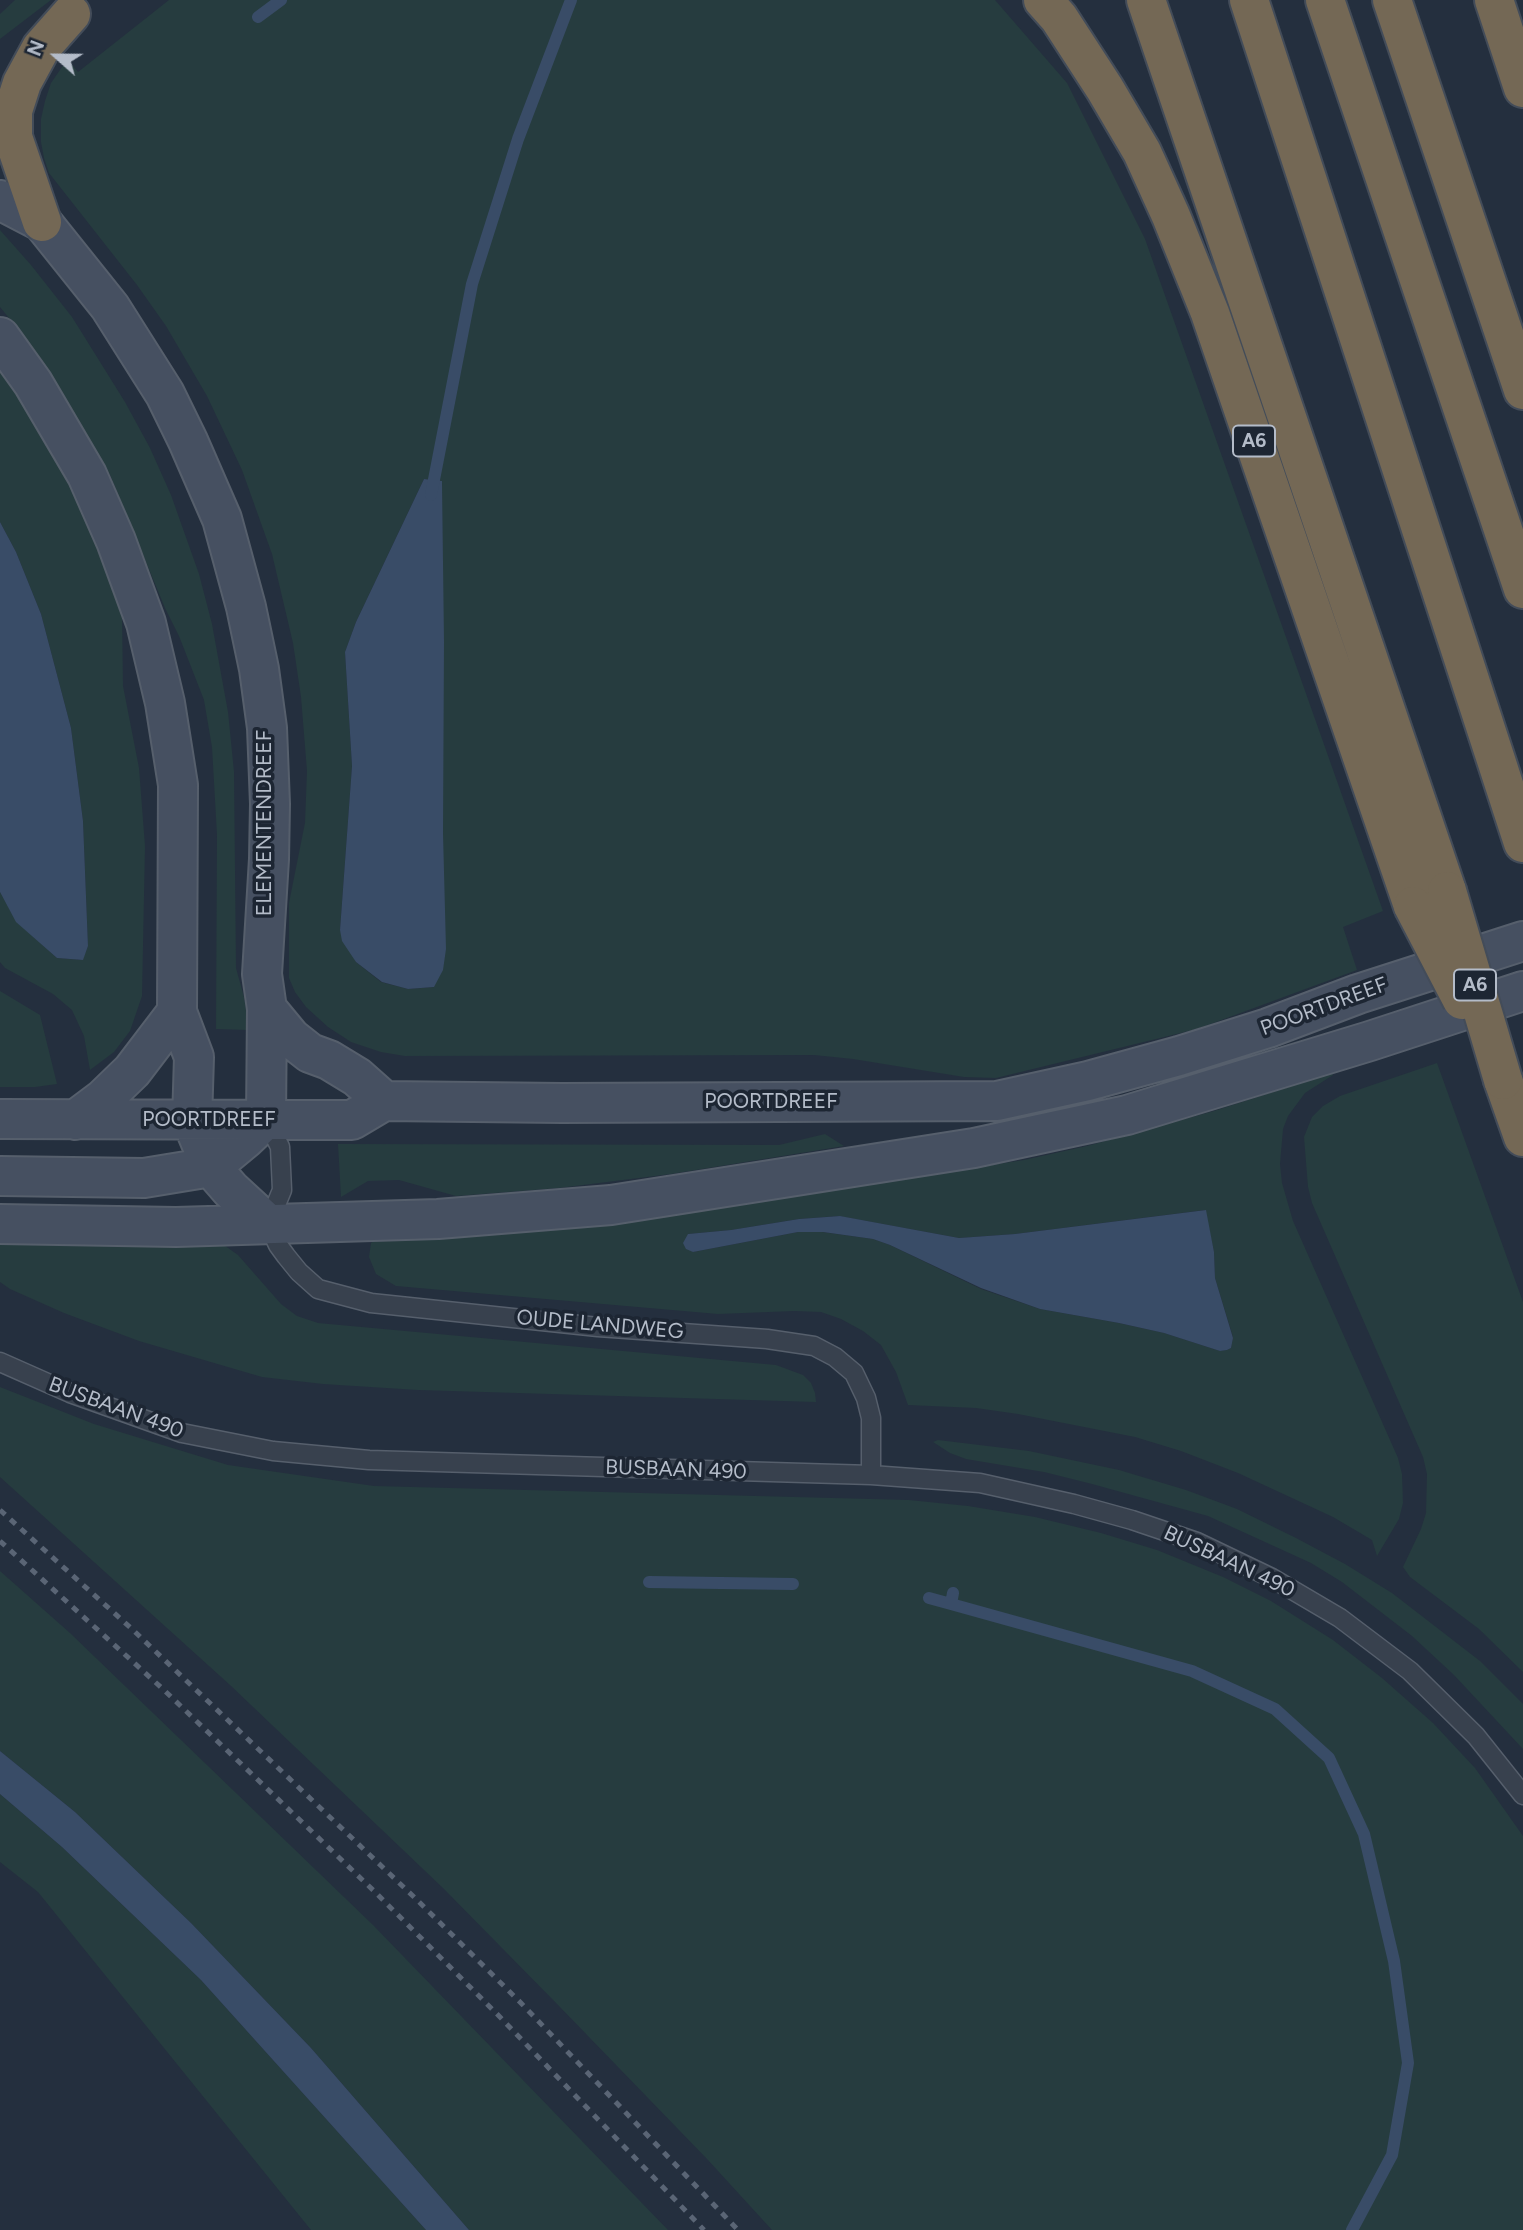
<!DOCTYPE html>
<style>
body{margin:0}
#map{position:relative;width:1523px;height:2230px;overflow:hidden;background:#242f3e;font-family:Figtree,sans-serif}
canvas{display:block}
.north{position:absolute;left:21px;top:21px;width:70px;height:70px;-webkit-text-stroke:5px #1d2633;paint-order:stroke;rotate:291deg;font-size:19px;font-weight:700;line-height:28px;text-align:center;color:#b4bcc9}
.north::after{content:'';display:block;margin:auto;width:24px;height:32px;background:#b4bcc9;clip-path:polygon(50% 0,100% 100%,50% 72%,0 100%)}
</style>
<div id="map">
<canvas width="1523" height="2230"></canvas>
<div class="north">N</div>
</div>
<script>
const g = document.querySelector('canvas').getContext('2d');
g.lineJoin = 'round';
function fillPath(path, color) {
  g.fillStyle = color;
  g.fill(path, 'evenodd');
}
function shape(rows) {
  const path = new Path2D();
  for (const r of rows) {
    path.moveTo(r[0], r[1]);
    for (let i = 2; i < r.length; i += 2) path.lineTo(r[i], r[i + 1]);
  }
  return path;
}
function stroke(path, color, width, dash) {
  g.strokeStyle = color;
  g.lineWidth = width;
  g.lineCap = dash ? 'butt' : 'round';
  g.setLineDash(dash || []);
  g.stroke(path);
}
function write(font, color, halo, rows, align = 'center') {
  g.font = font + ' Figtree,sans-serif';
  g.lineWidth = 7;
  g.setLineDash([]);
  g.textBaseline = 'middle';
  g.strokeStyle = halo;
  g.fillStyle = color;
  for (const [text, x, y, turn = 0] of rows) {
    g.save();
    g.translate(x, y);
    g.rotate((+turn || 0) * Math.PI / 180);
    g.textAlign = isNaN(turn) ? turn : align;
    if (halo) g.strokeText(text, 0, 0);
    g.fillText(text, 0, 0);
    g.restore();
  }
}
fillPath(shape([
 [15,0,51,0,0,39,0,14],
 [169,0,995,0,1067,83,1145,239,1383,911,1343,927,1357,970,1197,1029,996,1078,964,1077,853,1059,814,1055,405,1056,381,1052,351,1042,328,1027,306,1007,295,992,289,978,289,903,305,823,307,771,301,697,293,643,272,554,242,470,207,396,166,326,137,285,49,173,44,158,41,142,41,119,45,101,51,83,62,67,69,61,78,72],
 [424,479,442,481,443,880,434,987,408,989,381,982,356,962,340,930,352,766,345,652,356,622],
 [0,230,31,265,72,317,125,402,150,448,171,495,199,574,212,624,228,712,234,772,236,968,244,997,249,1030,216,1029,217,835,212,747,204,700,179,636,165,608,110,475,60,389,27,340,0,307],
 [0,372,21,399,67,477,96,540,122,614,123,686,139,768,145,846,142,996,130,1031,114,1052,90,1070,84,1036,72,1010,53,994,5,968,0,962,0,892,17,922,57,958,82,960,88,946,83,821,71,728,41,614,16,552,0,522],
 [0,991,40,1015,57,1084,35,1087,0,1087],
 [1437,1063,1523,1302,1523,1672,1479,1629,1410,1577,1403,1567,1421,1529,1426,1513,1427,1474,1423,1457,1312,1203,1308,1187,1304,1137,1312,1117,1323,1106,1340,1096],
 [1332,1073,1333,1075,1305,1093,1288,1116,1283,1129,1280,1164,1282,1183,1293,1221,1398,1458,1402,1474,1403,1503,1399,1519,1377,1556,1372,1540,1333,1517,1238,1473,1181,1451,1135,1437,1018,1414,976,1408,908,1405,896,1372,881,1345,863,1331,841,1319,821,1312,794,1311,718,1314,396,1286,376,1274,369,1257,371,1243,377,1239,717,1207,1024,1160,1087,1146,1214,1111],
 [1205,1210,1214,1252,1215,1278,1233,1337,1231,1348,1227,1350,1220,1351,1164,1333,1119,1323,1040,1309,981,1289,890,1245,873,1239,822,1232,798,1232,693,1252,688,1234,731,1230,799,1219,839,1216,959,1238,1015,1234],
 [825,1134,844,1146,671,1174,559,1188,456,1196,399,1180,368,1181,341,1197,338,1144,779,1145],
 [0,1234,221,1243,238,1255,281,1304,297,1316,318,1323,776,1365,803,1375,811,1383,815,1393,816,1402,418,1390,323,1384,262,1377,139,1341,64,1313,10,1289,0,1282],
 [0,1387,94,1424,228,1465,374,1486,909,1500,968,1506,1035,1517,1101,1533,1157,1550,1223,1577,1271,1601,1333,1640,1382,1678,1433,1723,1475,1768,1523,1836,1523,2230,772,2230,708,2160,559,2006,444,1889,230,1685,0,1477],
 [938,1440,1029,1451,1119,1470,1186,1490,1237,1509,1296,1538,1345,1564,1392,1593,1480,1661,1523,1704,1523,1749,1454,1675,1412,1636,1342,1582,1311,1563,1208,1516,1092,1484,1044,1472,966,1459,950,1453,933,1442],
 [0,1571,70,1633,373,1925,668,2230,469,2230,311,2048,191,1923,75,1812,0,1751],
 [0,1794,62,1847,201,1980,426,2230,311,2230,38,1892,0,1862]
]), '#263c3f');
fillPath(shape([
 [424,479,442,481,444,642,443,833,446,949,443,970,434,987,408,989,382,982,356,962,342,941,340,930,352,766,345,652,356,622],
 [0,522,16,552,41,614,71,728,83,821,88,946,83,960,57,958,16,922,0,892],
 [1206,1210,1214,1252,1215,1278,1233,1338,1231,1348,1227,1350,1220,1351,1164,1333,1119,1323,1040,1309,981,1288,890,1245,873,1239,823,1232,798,1232,693,1252,686,1249,683,1243,688,1234,731,1230,799,1219,840,1216,959,1238,1015,1234],
 [0,1751,75,1812,191,1923,311,2048,469,2230,426,2230,201,1980,62,1847,0,1794]
]), '#394c67');
stroke(shape([
 [258,17,281,0],
 [431,495,472,284,518,139,571,0],
 [649,1582,793,1584],
 [929,1598,951,1604,953,1593],
 [951,1604,1192,1671,1275,1709,1329,1758,1364,1834,1394,1961,1408,2063,1392,2155,1352,2230]
]), '#394c67', 12);
const lane = shape([
 [266,1119,280,1147,282,1190,268,1224,278,1245,286,1256,299,1272,318,1289,371,1303,598,1327,767,1339,814,1346,835,1357,854,1373,866,1398,871,1418,871,1475],
 [0,1362,70,1393,182,1433,273,1451,369,1460,871,1475,980,1483,1074,1504,1132,1520,1197,1542,1272,1578,1340,1618,1410,1671,1476,1736,1523,1795]
]);
const secondary = shape([
 [0,200,42,222,110,307,165,394,188,441,222,519,246,607,259,669,267,728,270,804,269,859,262,974,267,1009,266,1119,246,1138,211,1167,144,1178,0,1176],
 [0,337,33,383,87,475,116,541,146,623,165,703,178,785,177,1012,194,1057,192,1121,211,1167,231,1190,268,1224],
 [267,1009,291,1038,310,1053,329,1060,357,1077,384,1101],
 [0,1119,352,1120,384,1101,562,1103,997,1101,1088,1081,1179,1056,1268,1028,1358,994,1523,941],
 [75,1120,103,1099,132,1071,177,1012],
 [0,1224,176,1227,438,1219,611,1205,974,1148,1127,1115,1370,1041,1523,991]
]);
const highway = shape([
 [1043,0,1059,18,1105,89,1142,152,1171,216,1210,313,1413,906],
 [1146,0,1447,891],
 [1249,0,1523,843],
 [1325,0,1523,589],
 [1392,0,1523,390],
 [1494,0,1523,88],
 [42,222,13,137,13,111,22,83,41,48,71,14],
 [1503,1080,1523,1137]
]);
stroke(lane, '#565f6c', 21);
stroke(secondary, '#565f6c', 42);
stroke(highway, '#434c59', 42);
stroke(lane, '#38414e', 18);
stroke(secondary, '#465061', 38);
stroke(highway, '#746855', 38);
stroke(shape([
 [0,1510,133,1630,414,1897,520,2002,738,2230],
 [0,1541,165,1691,374,1891,499,2016,704,2230]
]), '#5a6575', 5, [7, 7]);
const highwayBridge = shape([
 [1447,891,1503,1080],
 [1413,906,1462,1000]
]);
stroke(highwayBridge, '#434c59', 42, []);
stroke(highwayBridge, '#746855', 38);
for (const [x, y, w] of [
 [1254,441,42],
 [1475,985,42]
]) {
  const box = new Path2D();
  box.roundRect(x - w / 2, y - 15.5, w, 31, 5);
  g.fillStyle = '#1d2633';
  g.fill(box);
  stroke(box, '#b4bcc9', 2);
}
write('bold 19px', '#b4bcc9', null, [
 ["A6",1254,441],
 ["A6",1475,985]
]);
write('21px', '#b4bcc9', '#1d2633', [
 ["ELEMENTENDREEF",265,823,-90],
 ["POORTDREEF",1324,1007,-20],
 ["POORTDREEF",771,1102],
 ["POORTDREEF",209,1120],
 ["OUDE LANDWEG",600,1325,5],
 ["BUSBAAN 490",116,1408,20],
 ["BUSBAAN 490",676,1470,2],
 ["BUSBAAN 490",1229,1562,25]
]);
</script>
